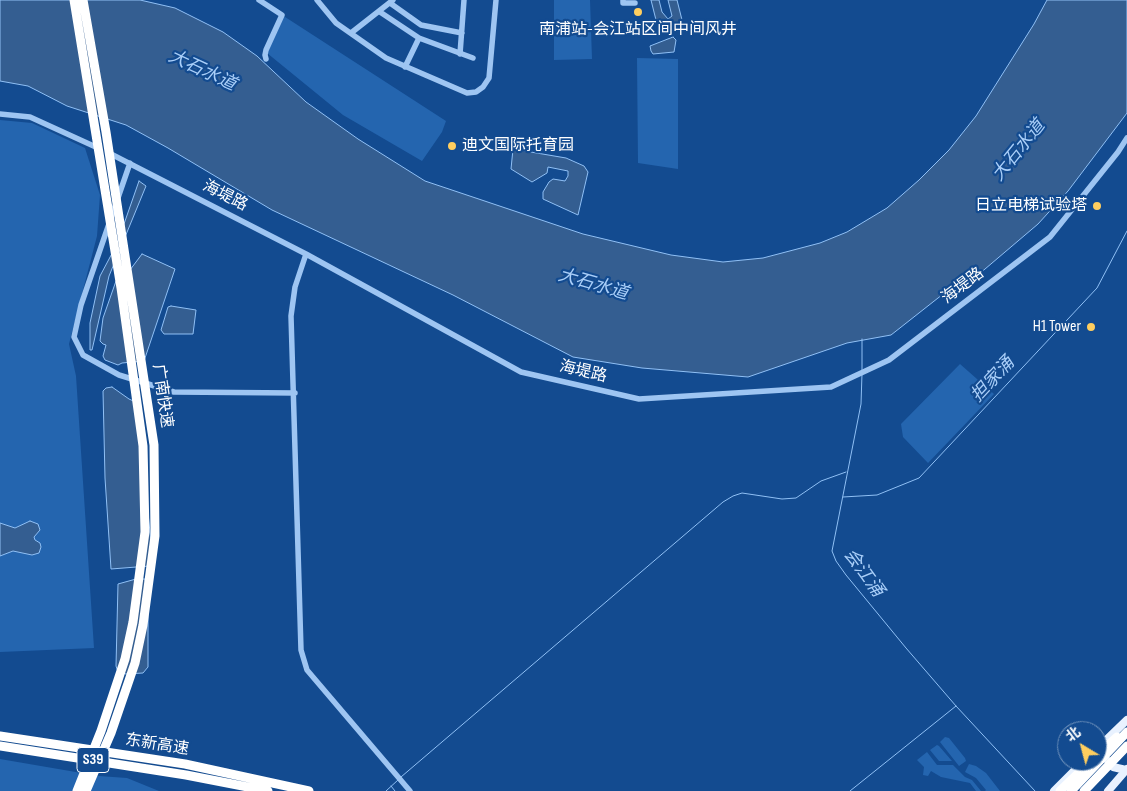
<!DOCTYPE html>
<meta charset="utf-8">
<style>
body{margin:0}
#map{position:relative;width:1127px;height:791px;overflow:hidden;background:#134b90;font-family:"Sofia Sans Condensed","Noto Sans SC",sans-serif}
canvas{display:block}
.north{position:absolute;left:1057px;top:721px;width:50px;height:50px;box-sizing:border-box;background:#134b90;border:1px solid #7193bc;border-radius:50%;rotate:323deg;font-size:14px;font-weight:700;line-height:20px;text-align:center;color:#fff}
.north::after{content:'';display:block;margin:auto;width:18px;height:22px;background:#ffce5f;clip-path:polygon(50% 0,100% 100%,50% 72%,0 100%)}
</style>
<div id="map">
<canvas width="1127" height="791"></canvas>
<div class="north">北</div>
</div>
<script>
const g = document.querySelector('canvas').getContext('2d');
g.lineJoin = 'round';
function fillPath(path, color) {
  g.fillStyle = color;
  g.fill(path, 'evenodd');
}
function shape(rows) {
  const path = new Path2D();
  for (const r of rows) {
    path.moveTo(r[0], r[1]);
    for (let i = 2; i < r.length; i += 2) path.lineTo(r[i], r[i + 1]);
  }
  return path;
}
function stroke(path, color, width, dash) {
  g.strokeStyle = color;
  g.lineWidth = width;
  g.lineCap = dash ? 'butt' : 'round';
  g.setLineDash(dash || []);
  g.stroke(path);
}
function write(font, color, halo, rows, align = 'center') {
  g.font = font + ' "Sofia Sans Condensed","Noto Sans SC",sans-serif';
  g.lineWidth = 4.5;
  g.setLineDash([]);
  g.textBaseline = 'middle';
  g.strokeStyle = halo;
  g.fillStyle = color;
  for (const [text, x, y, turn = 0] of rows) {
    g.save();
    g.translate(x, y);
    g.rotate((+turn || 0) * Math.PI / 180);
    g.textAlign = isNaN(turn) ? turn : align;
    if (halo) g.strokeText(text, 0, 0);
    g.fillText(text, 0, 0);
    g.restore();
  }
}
fillPath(shape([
 [554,0,590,0,592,59,554,60],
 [282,15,446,121,442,132,422,161,343,115,267,53],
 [637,58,678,59,678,169,638,163],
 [0,120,32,123,85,148,100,195,97,236,69,344,76,376,94,648,0,652],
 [960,364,994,394,928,463,903,437,901,424],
 [945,737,949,738,965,758,966,761,959,766,940,742],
 [937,745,939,746,952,761,939,761,930,750],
 [927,752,937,765,953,765,965,777,972,780,981,791,976,791,970,783,941,777,931,771,928,776,923,775,924,767,917,760],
 [0,759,99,776,127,778,159,791,0,791],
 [969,764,976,766,986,773,1000,791,985,791,986,790,976,778,965,772]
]), '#2465af');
const water = shape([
 [0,0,140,0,175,8,223,32,257,56,306,102,358,139,425,181,583,234,671,255,723,262,763,258,820,243,847,232,887,208,919,180,949,150,976,116,1034,24,1047,0,1127,0,1127,113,1068,191,1038,224,965,286,952,287,891,335,847,343,748,377,642,368,573,357,453,295,272,210,168,148,126,125,67,106,28,86,0,81,0,0],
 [651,0,659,0,662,12,668,19,672,16,668,0,677,0,684,28,676,32,671,31,659,23,656,20,651,0],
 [673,37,676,40,674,52,653,54,651,51,650,46,673,37],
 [513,149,566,158,584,166,588,172,578,215,543,199,543,192,549,182,553,179,565,181,568,176,568,171,548,167,547,173,532,182,511,169,513,149],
 [139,181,146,186,109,276,92,350,90,350,90,323,100,276,117,244,139,181],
 [142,254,175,269,144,361,122,363,118,365,105,360,103,356,106,345,103,344,100,341,103,318,116,281,127,274,142,254],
 [171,306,196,310,193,334,164,334,161,330,168,307,171,306],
 [112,387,129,399,140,404,140,436,151,542,149,566,111,569,105,478,103,391,106,388,112,387],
 [30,521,38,524,40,530,34,537,35,540,40,543,41,547,39,553,32,555,13,551,0,556,0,523,15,528,30,521],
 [136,579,145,579,148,606,148,667,143,673,126,674,118,672,116,666,118,584,136,579]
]);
fillPath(water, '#345e91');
stroke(water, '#90c0f5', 1);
stroke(shape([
 [862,370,862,339],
 [862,374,861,404,832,551,836,561,846,575,906,648,956,706,1035,791],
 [843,497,877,495,919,478,1097,288,1127,231],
 [401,777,723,502,733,496,742,493,782,499,796,498,821,481,846,472],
 [391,786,395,791],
 [386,791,398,780],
 [850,791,956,706]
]), '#90c0f5', 1);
stroke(shape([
 [259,0,282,15,266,50,265,55,266,59],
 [317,0,336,23,386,58,467,93,476,92,483,87,489,78,496,0],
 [623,0,623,3,635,3],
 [390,3,421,25,462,33],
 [380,12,419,38,473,58],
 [351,33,393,0],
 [460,54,464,0],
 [405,67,419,38],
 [0,114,30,117,98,148],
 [109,153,306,254,521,372,639,399,831,387,889,360,1050,237,1118,152,1127,138],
 [130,163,81,305,74,337,83,355,119,375,174,392,295,393],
 [306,254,295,287,291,316,301,650,307,670,410,791]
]), '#9ec5f2', 5.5);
stroke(shape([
 [1097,749,1127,720],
 [1108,761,1113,767,1126,770],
 [1054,791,1084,761],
 [1108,791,1127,769]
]), '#e9f2ff', 8);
stroke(shape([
 [0,736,185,764,309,791],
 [0,746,186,775,268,791],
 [1097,755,1117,737],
 [1060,791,1091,761]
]), '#fff', 9);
stroke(shape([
 [74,0,121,288,143,446,145,532,133,622,125,659,101,731,77,791],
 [83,0,106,132,154,445,155,536,143,625,135,663,111,733,86,791],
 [1071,791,1127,732],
 [1084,791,1127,746]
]), '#fff', 9);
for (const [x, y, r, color] of [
 [638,12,5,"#ffce5f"],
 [452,146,5,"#ffce5f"],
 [1097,206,5,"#ffce5f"],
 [1091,327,5,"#ffce5f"]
]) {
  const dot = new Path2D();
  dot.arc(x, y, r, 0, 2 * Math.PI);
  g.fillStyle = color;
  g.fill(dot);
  stroke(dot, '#134b90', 2);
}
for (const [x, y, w] of [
 [93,760,32]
]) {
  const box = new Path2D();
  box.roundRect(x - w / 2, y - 12.5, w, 25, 4);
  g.fillStyle = '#134b90';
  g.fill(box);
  stroke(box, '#fff', 1);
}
write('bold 15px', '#fff', null, [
 ["S39",93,760]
]);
write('16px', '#fff', '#134b90', [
 ["南浦站-会江站区间中间风井",638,30,"center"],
 ["迪文国际托育园",462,146,"left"],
 ["日立电梯试验塔",1087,206],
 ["H1 Tower",1081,327]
], 'right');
write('16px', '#fff', '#134b90', [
 ["海堤路",225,196,27],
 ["海堤路",963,286,-37],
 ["海堤路",583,372,13],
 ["广南快速",162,396,82],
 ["东新高速",157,745,9]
]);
write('italic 18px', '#aacff9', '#134b90', [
 ["大石水道",202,71,25],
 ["大石水道",1019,151,-51],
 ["大石水道",593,285,16],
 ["担家涌",993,380,-47],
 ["会江涌",863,573,54]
]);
</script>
